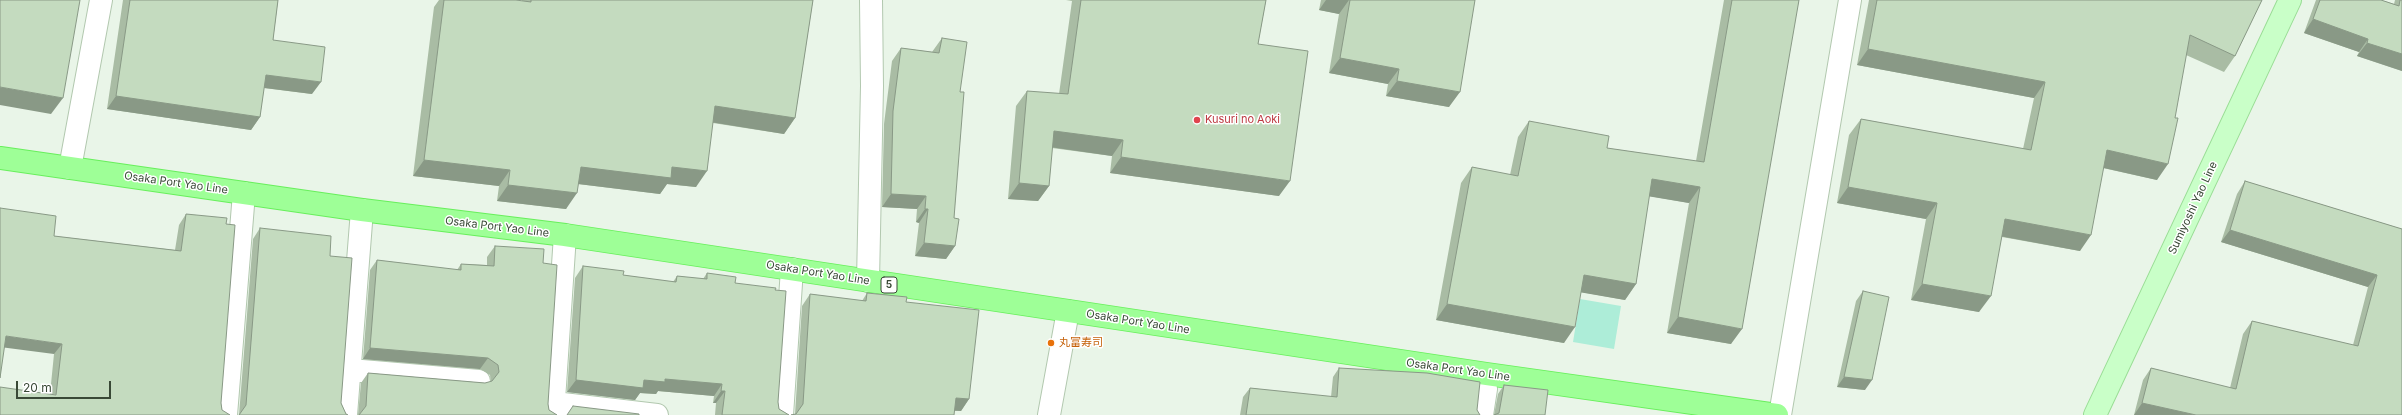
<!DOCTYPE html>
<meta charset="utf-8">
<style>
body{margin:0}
#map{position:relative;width:2402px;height:415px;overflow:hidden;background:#e9f5e8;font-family:Inter,sans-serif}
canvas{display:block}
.scale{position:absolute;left:16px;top:381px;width:95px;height:18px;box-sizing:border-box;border:2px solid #394936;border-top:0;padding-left:5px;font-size:12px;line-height:14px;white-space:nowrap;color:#394936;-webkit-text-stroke:3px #fff;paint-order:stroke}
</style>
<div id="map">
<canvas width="2402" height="415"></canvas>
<div class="scale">20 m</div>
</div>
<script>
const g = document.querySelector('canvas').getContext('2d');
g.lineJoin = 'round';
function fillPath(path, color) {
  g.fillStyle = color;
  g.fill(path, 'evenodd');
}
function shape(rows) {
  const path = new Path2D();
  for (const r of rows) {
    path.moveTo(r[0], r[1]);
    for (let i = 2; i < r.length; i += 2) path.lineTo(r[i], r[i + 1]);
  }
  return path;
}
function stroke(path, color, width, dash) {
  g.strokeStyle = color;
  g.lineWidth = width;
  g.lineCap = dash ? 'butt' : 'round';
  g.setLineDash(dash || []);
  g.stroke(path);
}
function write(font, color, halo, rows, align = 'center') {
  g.font = font + ' Inter,"Noto Sans JP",sans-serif';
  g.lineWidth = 3;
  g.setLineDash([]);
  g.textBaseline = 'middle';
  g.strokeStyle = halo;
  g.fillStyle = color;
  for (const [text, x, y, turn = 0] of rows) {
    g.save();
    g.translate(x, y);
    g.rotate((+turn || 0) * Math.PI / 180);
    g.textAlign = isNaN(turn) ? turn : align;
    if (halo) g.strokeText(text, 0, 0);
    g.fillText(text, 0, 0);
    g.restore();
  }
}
fillPath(shape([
 [1580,299,1621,306,1614,349,1573,342]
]), '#adedd8');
const street = shape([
 [70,168,101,0],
 [868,281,872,86,871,0],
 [350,370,479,381],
 [554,403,657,415],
 [226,415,244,193],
 [346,415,362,210],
 [553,415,565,235],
 [782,415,792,269],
 [1049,415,1068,311],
 [1482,415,1486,389],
 [1780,415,1850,0]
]);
const secondary = shape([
 [2095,415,2290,0]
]);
const primary = shape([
 [0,158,362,210,565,235,1487,374,1777,415]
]);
stroke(street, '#b2c8af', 24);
stroke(secondary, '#99dd95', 24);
stroke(primary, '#68ef5c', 24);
stroke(street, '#fff', 22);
stroke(secondary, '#c9ffc8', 22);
stroke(primary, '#9eff97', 22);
fillPath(shape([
 [123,0,278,0,273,40,312,94,264,88,260,117,251,130,107,109],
 [439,0,516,0,522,1,522,0,813,0,795,118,784,134,713,123,696,187,667,184,660,194,578,184,566,209,497,201,499,186,413,176,434,7],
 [1066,0,1266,0,1258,44,1279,196,1110,173,1112,156,1052,148,1049,186,1038,201,1008,199,1016,106,1027,91,1059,94,1072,1],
 [1321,0,1475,0,1449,107,1386,96,1388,84,1329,73,1339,14,1319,10],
 [1724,0,1799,0,1731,344,1667,333,1689,203,1649,196,1636,284,1625,300,1581,292,1564,343,1436,320,1461,183,1472,167,1510,175,1518,137,1529,121,1607,148,1696,161],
 [1869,0,2262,0,2235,56,2224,72,2186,55,2157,180,2103,168,2080,251,2002,237,1979,312,1911,300,1926,219,1837,203,1849,135,1861,119,2023,149,2034,98,1857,65],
 [2316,0,2381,0,2394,4,2395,0,2402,0,2402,71,2357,56,2359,52,2304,33],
 [942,38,960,92,954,218,955,246,946,259,915,256,919,223,916,222,917,209,882,207,884,124,892,61,901,48,932,52],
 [2245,181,2402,229,2402,415,2134,415,2143,380,2151,368,2230,388,2243,334,2252,321,2353,345,2368,287,2221,242,2237,194],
 [0,208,54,236,175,250,179,225,186,214,226,224,221,403,222,410,50,394,54,354],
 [260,228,330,256,341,403,346,414,348,415,239,415,253,239],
 [495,246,543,263,548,404,549,410,557,415,358,415,361,383,368,373,485,383,491,382,490,375,480,369,363,359,370,270,377,260,457,270,461,264,487,265,487,257],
 [583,266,623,275,673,282,677,276,703,279,707,273,735,283,778,402,779,409,789,415,715,415,716,403,713,403,714,396,658,391,656,394,640,393,635,400,567,392,575,278],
 [1863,291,1865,390,1837,387,1856,301],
 [867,293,906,302,969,399,961,411,954,411,795,414,802,306,810,294,862,301],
 [1339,368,1477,410,1480,415,1240,415,1243,397,1250,388,1331,397,1333,377],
 [1504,385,1545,415,1494,415,1498,394]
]), '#a9bca4');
fillPath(shape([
 [1326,0,1349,0,1339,14,1319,10],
 [2313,19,2368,39,2359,52,2304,33],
 [2367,43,2402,54,2402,71,2357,56],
 [1868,49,2045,82,2034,98,1857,65],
 [1340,58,1399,69,1388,84,1329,73],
 [266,75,321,82,312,94,257,87],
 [1397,81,1460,92,1449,107,1386,96],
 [0,87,63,98,51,114,0,105],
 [116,96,260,117,251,130,107,109],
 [715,106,795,118,784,134,704,121],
 [1054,131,1123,140,1112,156,1043,146],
 [2107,150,2168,164,2157,180,2095,166],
 [1121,157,1290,181,1279,196,1110,173],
 [424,160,510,170,499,186,413,176],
 [581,167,672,167,707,171,696,187,667,184,660,194,570,183],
 [1652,179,1700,187,1689,203,1641,195],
 [1019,183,1049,186,1038,201,1008,199],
 [508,185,577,193,566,209,497,201],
 [1848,187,1937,203,1926,219,1837,203],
 [891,194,926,196,917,209,882,207],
 [925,209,928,209,919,223,916,222],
 [2005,219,2091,235,2080,251,1994,235],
 [2230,230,2377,275,2368,287,2221,242],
 [924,243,955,246,946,259,915,256],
 [1584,275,1636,284,1625,300,1573,291],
 [1922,284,1991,296,1979,312,1911,300],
 [1447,304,1575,327,1564,343,1436,320],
 [1678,317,1742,329,1731,344,1667,333],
 [6,336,62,344,54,354,0,347],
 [370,348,488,358,480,369,363,359],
 [1844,377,1872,380,1865,390,1837,387],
 [665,379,722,384,714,396,658,391,656,394,640,393,635,400,567,392,576,380,644,380],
 [721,391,725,391,716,403,713,403],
 [956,398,969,399,961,411,947,410],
 [2142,403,2196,415,2134,415]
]), '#899986');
const building = shape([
 [0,0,80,0,63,98,0,87,0,0],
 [130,0,278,0,273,40,325,47,321,82,266,75,260,117,116,96,130,0],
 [444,0,516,0,531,2,531,0,813,0,795,118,715,106,707,171,672,167,671,178,581,167,577,193,508,185,510,170,424,160,444,0],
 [1081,0,1266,0,1258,44,1308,51,1290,181,1121,157,1123,140,1054,131,1049,186,1019,183,1027,91,1068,94,1081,0],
 [1350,0,1475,0,1460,92,1397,81,1399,69,1340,58,1350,0],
 [1732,0,1799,0,1742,329,1678,317,1700,187,1652,179,1636,284,1584,275,1575,327,1447,304,1472,167,1518,176,1529,121,1609,136,1607,148,1704,162,1732,0],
 [1877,0,2262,0,2235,56,2190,35,2175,118,2178,118,2168,164,2107,150,2091,235,2005,219,1991,296,1922,284,1937,203,1848,187,1861,119,2031,150,2045,82,1868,49,1877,0],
 [2320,0,2381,0,2399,6,2400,0,2402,0,2402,54,2367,43,2368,39,2313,19,2320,0],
 [942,38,967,42,960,92,964,92,954,218,959,219,955,246,924,243,928,209,925,209,926,196,891,194,893,111,901,48,939,53,942,38],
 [2245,181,2402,229,2402,415,2196,415,2142,403,2151,368,2236,389,2252,321,2358,346,2377,275,2230,230,2245,181],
 [0,208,56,216,54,236,181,251,186,214,227,218,226,224,235,225,221,403,222,410,230,415,0,415,0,387,56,395,62,344,6,336,0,378,0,208],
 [260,228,331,236,330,256,352,258,341,403,346,414,348,415,239,415,246,405,260,228],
 [495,246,544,249,543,263,557,265,548,404,549,410,557,415,359,415,366,406,368,373,485,383,492,381,499,372,498,365,488,358,370,348,377,260,461,270,461,264,494,266,495,246],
 [583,266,624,271,623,275,676,282,677,276,707,279,707,273,736,277,735,283,776,288,775,290,786,291,778,402,779,409,789,415,722,415,725,391,721,391,722,384,665,379,665,382,644,380,643,388,576,380,583,266],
 [1863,291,1889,297,1872,380,1844,377,1863,291],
 [867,293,907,297,906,302,979,310,969,399,956,398,954,415,791,415,796,414,803,404,810,294,866,301,867,293],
 [1339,368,1427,373,1480,382,1477,410,1480,415,1246,415,1250,388,1337,397,1339,368],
 [1504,385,1548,390,1545,415,1494,415,1499,413,1504,385],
 [573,406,639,414,639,415,567,415,573,406]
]);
fillPath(building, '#c4dbbf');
stroke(building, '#899986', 1);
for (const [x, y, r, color] of [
 [1197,120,4,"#e0444e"],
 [1051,343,4,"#e8710a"]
]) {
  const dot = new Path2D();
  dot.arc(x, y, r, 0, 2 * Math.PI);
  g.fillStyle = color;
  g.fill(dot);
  stroke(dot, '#fff', 1.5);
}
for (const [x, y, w] of [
 [889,285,16]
]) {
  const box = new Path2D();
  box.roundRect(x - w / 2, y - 8, w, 16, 3);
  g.fillStyle = '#fff';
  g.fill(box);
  stroke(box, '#394936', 1);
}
write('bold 10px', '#394936', null, [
 ["5",889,285]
]);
write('11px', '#be3a42', '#fff', [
 ["Kusuri no Aoki",1205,120]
], 'left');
write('11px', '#394936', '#fff', [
 ["Osaka Port Yao Line",176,183,8],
 ["Sumiyoshi Yao Line",2193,208,-65],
 ["Osaka Port Yao Line",497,227,7],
 ["Osaka Port Yao Line",818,273,9],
 ["Osaka Port Yao Line",1138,322,9],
 ["Osaka Port Yao Line",1458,370,8]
]);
write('11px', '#c56008', '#fff', [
 ["丸富寿司",1059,343]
], 'left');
</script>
